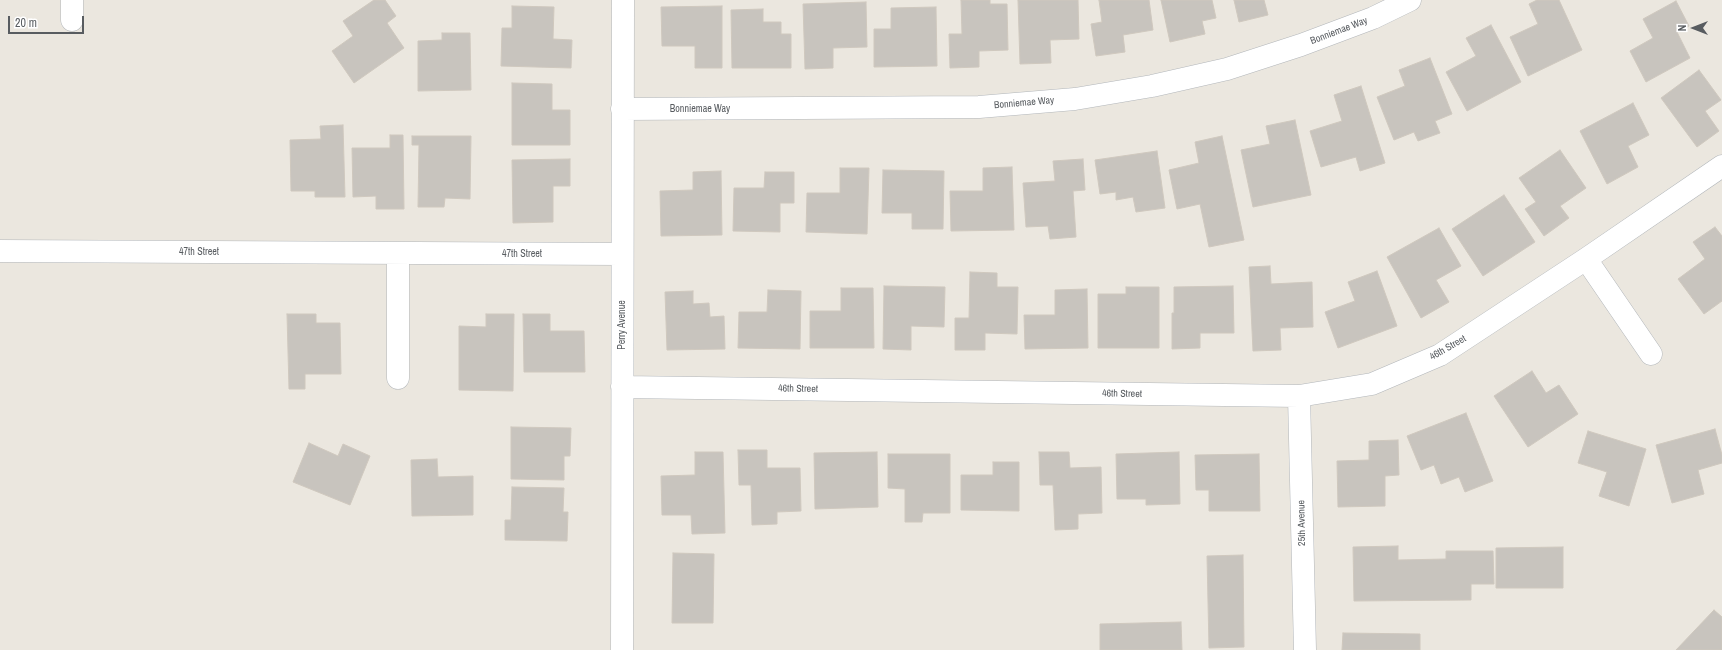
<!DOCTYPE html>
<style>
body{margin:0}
#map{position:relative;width:1722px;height:650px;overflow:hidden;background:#ebe7df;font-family:"Archivo Narrow",sans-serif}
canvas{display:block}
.north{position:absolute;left:1674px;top:8px;width:40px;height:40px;-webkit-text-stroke:3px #fff;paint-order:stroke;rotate:270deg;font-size:11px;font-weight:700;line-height:16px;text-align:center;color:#585c60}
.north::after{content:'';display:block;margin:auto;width:14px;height:18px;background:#585c60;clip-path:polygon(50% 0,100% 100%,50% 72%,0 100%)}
.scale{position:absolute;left:8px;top:16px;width:76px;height:18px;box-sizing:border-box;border:2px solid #585c60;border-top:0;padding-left:5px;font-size:12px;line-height:14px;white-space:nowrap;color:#585c60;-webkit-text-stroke:3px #fff;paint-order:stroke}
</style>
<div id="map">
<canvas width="1722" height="650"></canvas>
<div class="north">N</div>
<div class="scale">20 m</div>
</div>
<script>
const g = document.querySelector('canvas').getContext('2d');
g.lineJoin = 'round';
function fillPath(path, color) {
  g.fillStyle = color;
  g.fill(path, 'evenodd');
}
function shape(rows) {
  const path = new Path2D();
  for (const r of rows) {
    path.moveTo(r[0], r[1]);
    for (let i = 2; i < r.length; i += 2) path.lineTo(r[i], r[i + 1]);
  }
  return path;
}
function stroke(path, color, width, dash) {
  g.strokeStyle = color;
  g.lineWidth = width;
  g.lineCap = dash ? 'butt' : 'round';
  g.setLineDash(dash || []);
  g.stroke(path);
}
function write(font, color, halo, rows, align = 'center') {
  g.font = font + ' "Archivo Narrow",sans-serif';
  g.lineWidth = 3;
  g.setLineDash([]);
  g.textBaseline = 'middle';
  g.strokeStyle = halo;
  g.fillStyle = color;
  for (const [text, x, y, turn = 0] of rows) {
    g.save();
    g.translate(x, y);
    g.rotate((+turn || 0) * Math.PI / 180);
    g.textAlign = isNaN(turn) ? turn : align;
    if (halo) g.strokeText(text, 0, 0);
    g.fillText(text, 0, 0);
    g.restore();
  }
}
const building = shape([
 [374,0,385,0,396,16,387,23,404,48,354,83,332,51,353,36,343,21,374,0],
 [961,0,990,0,990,4,1007,4,1008,50,979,51,979,67,950,68,949,34,962,34,961,0],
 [1018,0,1078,0,1079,39,1050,40,1051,63,1020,64,1018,0],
 [1099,0,1149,0,1153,30,1123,35,1125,52,1096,56,1091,24,1102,22,1099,0],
 [1161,0,1212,0,1216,18,1202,21,1205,34,1170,42,1161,0],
 [1234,0,1264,0,1268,15,1239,22,1234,0],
 [1537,0,1559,0,1582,50,1528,76,1510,37,1538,24,1529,4,1537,0],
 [1676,1,1689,26,1677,32,1690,58,1646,82,1630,51,1653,38,1643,19,1676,1],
 [866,2,867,47,833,48,833,68,805,69,803,4,866,2],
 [512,6,554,7,553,39,572,40,571,68,501,66,502,28,512,28,512,6],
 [722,6,722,68,695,68,695,46,662,46,661,7,722,6],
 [936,7,937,66,874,67,874,29,891,29,891,8,936,7],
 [763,9,763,22,781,22,781,34,791,34,791,68,732,68,731,10,763,9],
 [1491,25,1521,82,1467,111,1446,72,1476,56,1466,38,1491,25],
 [442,33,470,33,471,90,418,91,418,41,442,40,442,33],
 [1430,58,1452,114,1435,121,1440,133,1418,141,1414,132,1394,140,1377,97,1405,86,1399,70,1430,58],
 [1699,70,1721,100,1705,111,1719,131,1697,147,1661,98,1699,70],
 [512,83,552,84,552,110,570,110,570,145,512,145,512,83],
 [1361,86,1385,163,1360,171,1356,157,1321,167,1310,131,1342,121,1334,95,1361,86],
 [1633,103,1649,135,1628,146,1638,167,1607,184,1580,131,1633,103],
 [1295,120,1311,195,1253,207,1241,150,1270,144,1266,126,1295,120],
 [343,125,345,197,315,197,315,191,291,191,290,140,321,139,320,126,343,125],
 [390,135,403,135,404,209,376,209,376,196,353,197,352,148,390,148,390,135],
 [412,136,471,136,470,199,445,198,444,207,418,207,419,145,412,145,412,136],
 [1222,136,1244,240,1209,247,1200,204,1177,209,1169,170,1199,163,1195,142,1222,136],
 [1560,150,1586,188,1560,206,1569,218,1544,236,1525,209,1536,202,1519,178,1560,150],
 [1157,151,1165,208,1136,212,1133,197,1116,200,1116,192,1100,194,1095,160,1157,151],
 [570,159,570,186,553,186,553,222,513,223,512,160,570,159],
 [1083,159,1085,190,1073,191,1076,237,1050,239,1048,226,1026,227,1023,183,1055,181,1053,161,1083,159],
 [1012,167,1014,230,951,231,950,191,983,191,983,168,1012,167],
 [840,168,869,168,867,234,806,232,807,193,840,193,840,168],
 [883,170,944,171,943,229,912,229,912,213,882,213,883,170],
 [721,171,722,235,661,236,660,191,693,190,693,172,721,171],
 [765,172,794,172,794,203,780,203,780,232,733,231,734,188,764,188,765,172],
 [1504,195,1535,242,1483,276,1452,229,1504,195],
 [1715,227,1722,236,1722,301,1704,314,1678,279,1705,259,1693,242,1715,227],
 [1439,228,1461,266,1436,280,1449,302,1421,318,1387,257,1439,228],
 [1270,266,1271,284,1312,282,1313,327,1280,328,1281,350,1253,351,1249,267,1270,266],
 [1377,271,1397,326,1338,348,1325,312,1355,301,1348,282,1377,271],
 [970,272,997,273,997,287,1018,287,1017,334,985,333,985,350,955,350,955,318,969,318,970,272],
 [884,286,945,287,944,327,911,326,911,350,883,349,884,286],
 [1233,286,1234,333,1200,333,1200,348,1172,349,1172,313,1174,313,1174,287,1233,286],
 [1126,287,1159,287,1159,348,1098,348,1098,294,1126,294,1126,287],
 [841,288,873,288,874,348,810,348,810,311,841,311,841,288],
 [1087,289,1088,348,1025,349,1024,315,1055,315,1055,290,1087,289],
 [768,290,801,291,800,349,738,348,739,312,767,312,768,290],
 [693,291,693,304,709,303,710,317,724,316,725,349,667,350,665,292,693,291],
 [287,314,316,314,316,323,340,323,341,374,305,374,305,389,289,389,287,314],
 [486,314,514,314,513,391,459,390,459,326,486,327,486,314],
 [523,314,550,314,550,331,584,331,585,372,524,372,523,314],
 [1532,371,1546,393,1559,385,1578,414,1528,447,1494,396,1532,371],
 [1466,413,1493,481,1465,492,1459,477,1441,484,1434,465,1421,470,1407,436,1466,413],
 [511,427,571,428,570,456,564,456,564,480,511,479,511,427],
 [1715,429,1722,455,1722,463,1698,470,1704,494,1672,503,1656,445,1715,429],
 [1588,431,1646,449,1629,506,1599,496,1607,472,1578,463,1588,431],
 [1398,440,1399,475,1385,476,1385,506,1338,507,1337,461,1369,460,1369,441,1398,440],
 [309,443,338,456,343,444,370,456,350,505,293,482,309,443],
 [738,450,767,450,767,468,800,468,801,511,777,512,777,524,752,525,751,485,739,485,738,450],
 [695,452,723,452,725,533,692,534,691,515,662,515,661,476,695,475,695,452],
 [877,452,878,507,815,509,814,453,877,452],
 [1039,452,1069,452,1070,468,1101,467,1102,513,1078,514,1078,529,1055,530,1053,485,1040,485,1039,452],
 [1179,452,1180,504,1146,505,1146,499,1117,499,1116,454,1179,452],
 [888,454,950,454,950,513,923,513,922,522,905,522,905,489,888,488,888,454],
 [1259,454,1260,511,1209,511,1209,490,1196,490,1195,455,1259,454],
 [437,459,438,477,473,476,473,515,412,516,411,460,437,459],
 [993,462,1019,462,1019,511,961,510,961,475,993,475,993,462],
 [512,487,564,488,563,512,568,512,567,541,505,540,505,520,511,520,512,487],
 [1398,546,1398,560,1446,559,1446,551,1493,551,1494,584,1471,584,1471,600,1354,601,1353,547,1398,546],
 [1563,547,1563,588,1496,588,1496,548,1563,547],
 [673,553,714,554,713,623,672,623,673,553],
 [1243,555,1244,647,1209,648,1207,556,1243,555],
 [1714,610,1722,617,1722,650,1676,650,1714,610],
 [1181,622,1182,650,1100,650,1100,624,1181,622],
 [1343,633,1420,634,1420,650,1342,650,1343,633]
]);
fillPath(building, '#c8c4be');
stroke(building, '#cfc8be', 1);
const minor = shape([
 [72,20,72,0],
 [622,109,979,107,1075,99,1152,86,1227,69,1301,45,1373,18,1410,0],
 [0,251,622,254],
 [1586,259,1651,354],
 [398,378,398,253],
 [622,387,1299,396,1372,384,1440,355,1586,259,1722,166],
 [1299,396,1305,650],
 [622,650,623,0]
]);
stroke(minor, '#b2b6ba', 23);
stroke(minor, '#fff', 22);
write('10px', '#585c60', '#fff', [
 ["Bonniemae Way",1339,31,-21],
 ["Bonniemae Way",1024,103,-5],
 ["Bonniemae Way",700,109],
 ["47th Street",199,252],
 ["47th Street",522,254],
 ["Perry Avenue",622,325,-90],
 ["46th Street",1448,348,-30],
 ["46th Street",798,389,1],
 ["46th Street",1122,394,1],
 ["25th Avenue",1302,523,-91]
]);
</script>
